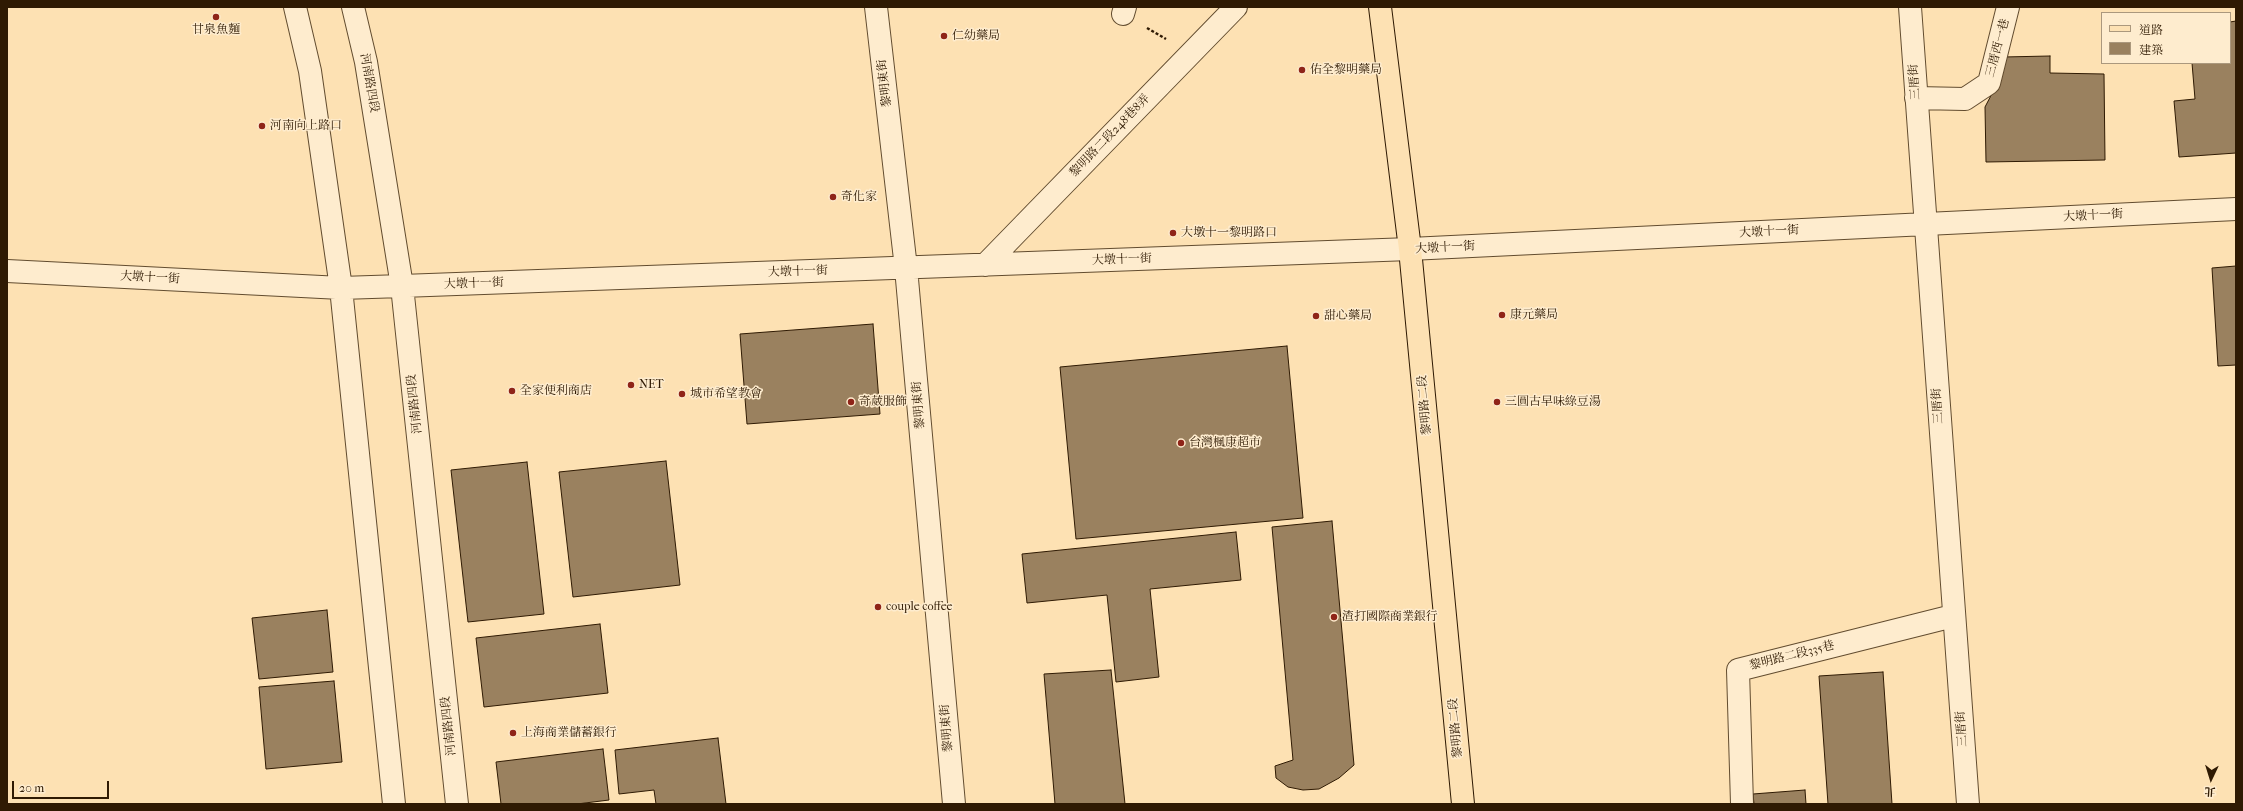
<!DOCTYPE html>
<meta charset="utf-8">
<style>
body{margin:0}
#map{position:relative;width:2243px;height:811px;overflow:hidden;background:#fde1b3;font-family:"IM FELL French Canon","Noto Serif TC",serif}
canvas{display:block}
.frame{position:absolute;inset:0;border:8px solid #2f1a03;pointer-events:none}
.legend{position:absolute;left:2101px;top:12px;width:130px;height:52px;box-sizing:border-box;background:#feecce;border:1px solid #ab987d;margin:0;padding:5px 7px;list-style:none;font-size:12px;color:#2f1a03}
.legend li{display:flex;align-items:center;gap:8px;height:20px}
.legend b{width:20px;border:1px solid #ab987d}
.north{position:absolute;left:2191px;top:759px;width:40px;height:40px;-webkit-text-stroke:3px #feecce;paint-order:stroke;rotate:184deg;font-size:11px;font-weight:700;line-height:16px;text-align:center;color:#2f1a03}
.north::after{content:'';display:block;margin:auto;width:14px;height:18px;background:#2f1a03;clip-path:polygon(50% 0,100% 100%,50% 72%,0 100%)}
.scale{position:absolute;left:12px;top:781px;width:97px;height:18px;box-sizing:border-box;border:2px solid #2f1a03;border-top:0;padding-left:5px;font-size:12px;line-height:14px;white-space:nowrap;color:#2f1a03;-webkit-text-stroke:3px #feecce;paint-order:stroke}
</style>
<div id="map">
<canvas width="2243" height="811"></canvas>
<div class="frame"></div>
<ul class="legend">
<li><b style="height:5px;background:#fde1b3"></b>道路</li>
<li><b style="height:11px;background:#9a815f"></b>建築</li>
</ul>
<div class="north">北</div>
<div class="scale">20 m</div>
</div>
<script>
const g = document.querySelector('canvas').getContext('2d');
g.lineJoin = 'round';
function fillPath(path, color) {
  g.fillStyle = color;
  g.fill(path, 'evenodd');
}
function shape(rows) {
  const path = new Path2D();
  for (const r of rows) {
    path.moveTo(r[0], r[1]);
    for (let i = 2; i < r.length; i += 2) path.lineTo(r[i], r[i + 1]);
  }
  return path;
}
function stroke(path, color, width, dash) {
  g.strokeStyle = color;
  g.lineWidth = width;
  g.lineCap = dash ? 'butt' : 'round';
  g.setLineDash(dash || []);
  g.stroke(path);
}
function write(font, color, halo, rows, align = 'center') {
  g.font = font + ' "IM FELL French Canon","Noto Serif TC",serif';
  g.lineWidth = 3;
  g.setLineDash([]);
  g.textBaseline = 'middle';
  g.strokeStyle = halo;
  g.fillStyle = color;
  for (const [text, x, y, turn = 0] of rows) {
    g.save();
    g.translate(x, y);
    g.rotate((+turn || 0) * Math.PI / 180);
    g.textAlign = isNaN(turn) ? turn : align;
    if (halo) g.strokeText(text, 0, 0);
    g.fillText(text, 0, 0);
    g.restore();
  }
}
const building = shape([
 [2236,21,2236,153,2179,157,2174,101,2195,99,2192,63,2230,63,2230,22,2236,21],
 [2050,56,2050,73,2104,74,2105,160,1986,162,1985,107,1996,86,2003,57,2050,56],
 [2236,266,2236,365,2218,366,2212,268,2236,266],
 [873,324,880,414,747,424,740,334,873,324],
 [1287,346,1303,518,1076,539,1060,367,1287,346],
 [666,461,680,585,573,597,559,472,666,461],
 [527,462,544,614,468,622,451,470,527,462],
 [1332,521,1354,765,1339,778,1319,789,1303,790,1288,787,1276,778,1275,766,1293,760,1272,527,1332,521],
 [1236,532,1241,580,1150,589,1159,677,1116,682,1107,595,1027,603,1022,554,1236,532],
 [327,610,333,672,259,679,252,618,327,610],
 [600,624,608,693,484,707,476,638,600,624],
 [1111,670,1125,804,1055,804,1044,674,1111,670],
 [1883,672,1892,804,1828,804,1819,676,1883,672],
 [334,681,342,762,266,769,259,687,334,681],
 [718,738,726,804,656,804,654,790,619,794,615,750,718,738],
 [603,749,609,800,577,804,501,804,496,762,603,749],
 [1805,790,1806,804,1754,804,1753,794,1805,790]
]);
fillPath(building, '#9a815f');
stroke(building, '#2f1a03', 1);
const minor = shape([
 [295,7,310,71,341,288,394,804],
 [353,7,366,62,402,286,457,804],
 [876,7,906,268,954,804],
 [1910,7,1968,804],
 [1123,14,1125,7],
 [1916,98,1965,99,1989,83,2008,7],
 [985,265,1236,7],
 [7,271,341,288,402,286,1410,249,2236,209],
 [1742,804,1738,670,1953,616]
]);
const major = shape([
 [1380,7,1410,249,1463,804]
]);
stroke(minor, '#624c2f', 24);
stroke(major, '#2f1a03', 24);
stroke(shape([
 [1147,28,1166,39]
]), '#2f1a03', 2.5, [3, 2]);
stroke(minor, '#feecce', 22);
stroke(major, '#fde1b3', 22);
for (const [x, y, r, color] of [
 [216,17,4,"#8f2418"],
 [944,36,4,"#8f2418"],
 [1302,70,4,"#8f2418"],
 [262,126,4,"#8f2418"],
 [833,197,4,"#8f2418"],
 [1173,233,4,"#8f2418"],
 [1502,315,4,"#8f2418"],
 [1316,316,4,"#8f2418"],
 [631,385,4,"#8f2418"],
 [512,391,4,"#8f2418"],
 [682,394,4,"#8f2418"],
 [851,402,4,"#8f2418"],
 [1497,402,4,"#8f2418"],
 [1181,443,4,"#8f2418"],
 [878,607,4,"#8f2418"],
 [1334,617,4,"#8f2418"],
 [513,733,4,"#8f2418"]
]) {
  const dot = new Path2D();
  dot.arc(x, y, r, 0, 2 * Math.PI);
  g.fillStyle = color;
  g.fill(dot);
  stroke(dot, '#feecce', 1.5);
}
write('12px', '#2f1a03', '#feecce', [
 ["甘泉魚麵",216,30,"center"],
 ["仁幼藥局",952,36],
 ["佑全黎明藥局",1310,70],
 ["河南向上路口",270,126],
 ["奇化家",841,197],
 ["大墩十一黎明路口",1181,233],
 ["康元藥局",1510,315],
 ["甜心藥局",1324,316],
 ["NET",639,385],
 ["全家便利商店",520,391],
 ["城市希望教會",690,394],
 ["奇葳服飾",859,402],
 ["三圓古早味綠豆湯",1505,402],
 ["台灣楓康超市",1189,443],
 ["couple coffee",886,607],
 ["渣打國際商業銀行",1342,617],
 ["上海商業儲蓄銀行",521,733]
], 'left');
write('12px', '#2f1a03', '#feecce', [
 ["三厝西一巷",1998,48,-75],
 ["三厝街",1915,82,-94],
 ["河南路四段",369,83,80],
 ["黎明東街",885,83,-97],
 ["黎明路二段248巷8弄",1110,136,-46],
 ["大墩十一街",2093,216,-3],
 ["大墩十一街",1769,232,-3],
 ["大墩十一街",1445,248,-3],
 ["大墩十一街",1122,260,-2],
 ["大墩十一街",798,272,-2],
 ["大墩十一街",150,278,3],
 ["大墩十一街",474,284,-2],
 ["河南路四段",415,404,-96],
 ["黎明東街",919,405,-95],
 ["黎明路二段",1425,405,-95],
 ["三厝街",1938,406,-94],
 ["黎明路二段335巷",1792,656,-14],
 ["河南路四段",449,726,-96],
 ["黎明東街",947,728,-95],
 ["黎明路二段",1456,728,-95],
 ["三厝街",1962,729,-94]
]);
</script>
